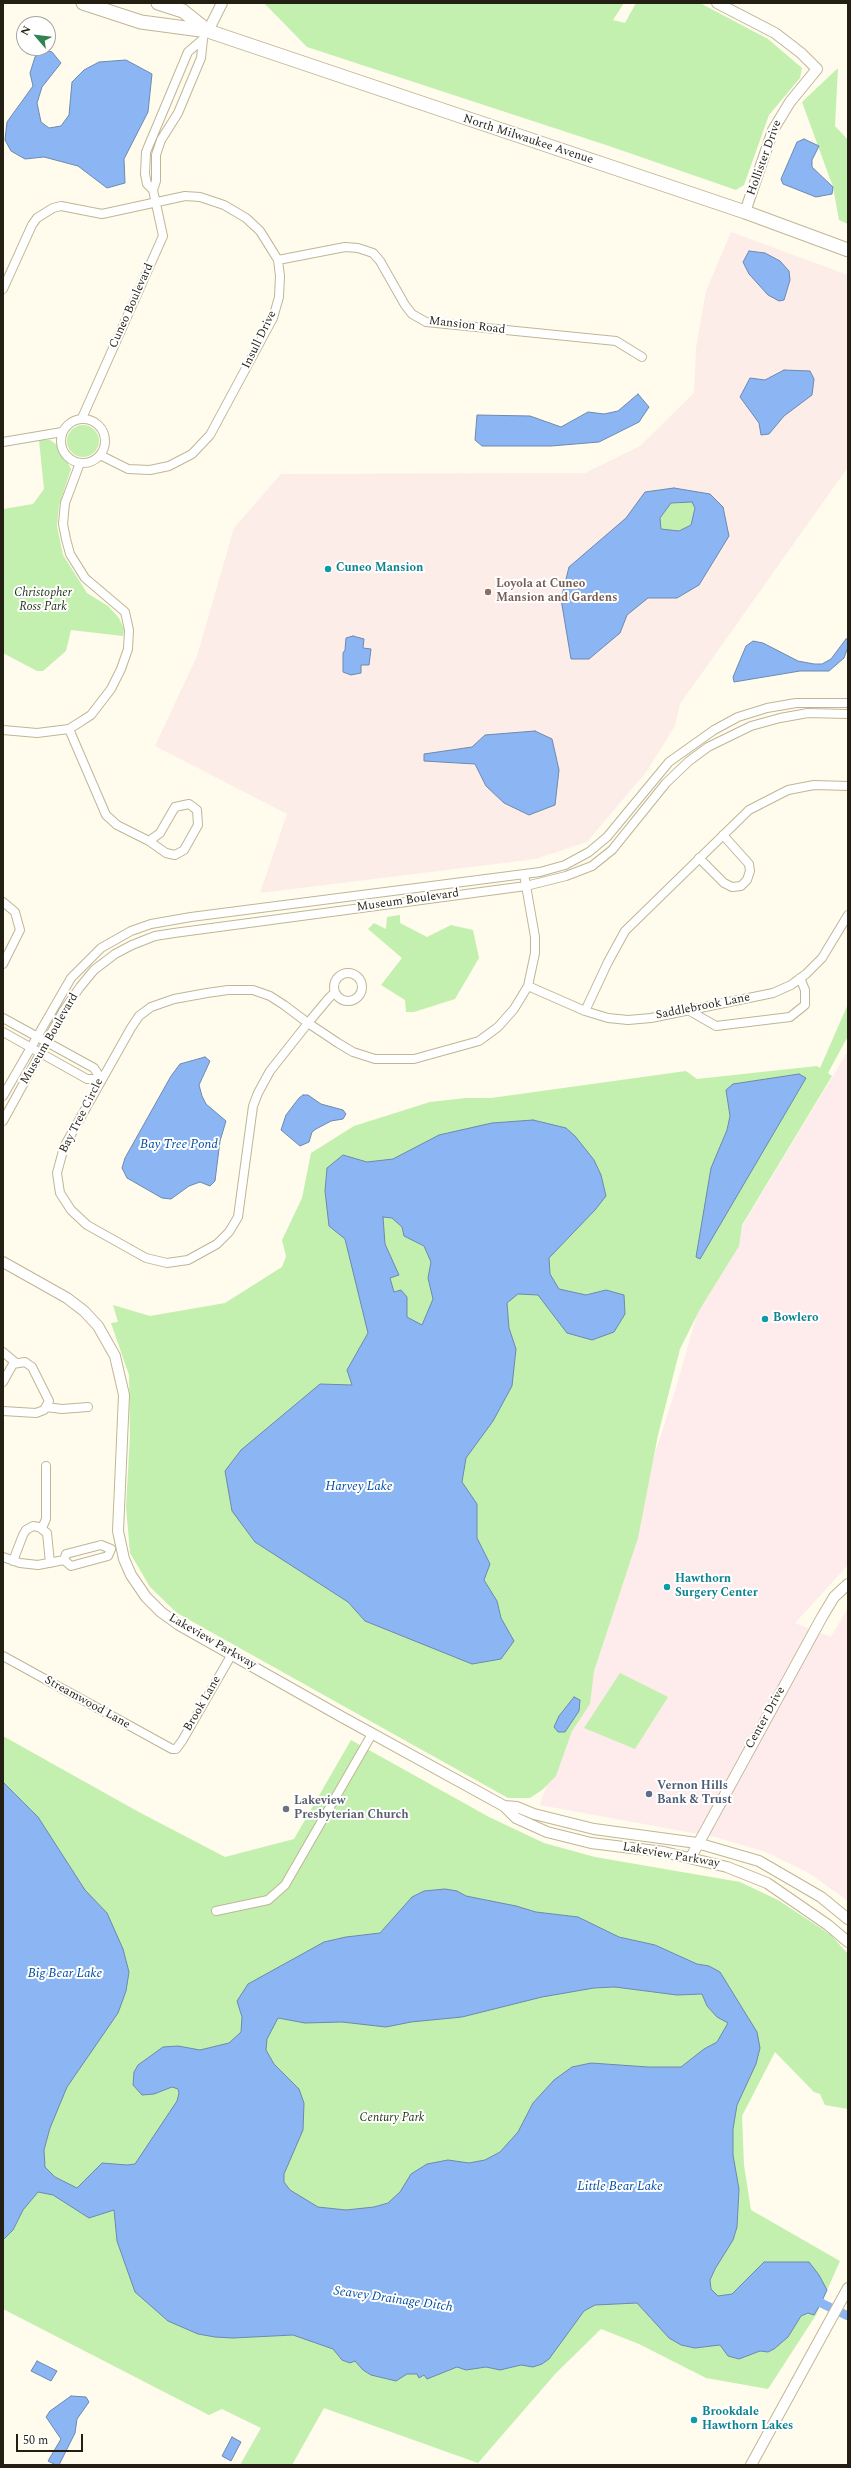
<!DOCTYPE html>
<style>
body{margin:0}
#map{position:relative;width:851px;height:2468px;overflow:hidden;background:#fffbed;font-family:Spectral,serif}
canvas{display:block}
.frame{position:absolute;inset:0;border:4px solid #231f12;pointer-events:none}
.north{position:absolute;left:16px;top:16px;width:40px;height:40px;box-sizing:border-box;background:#fff;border:1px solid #a7a5a0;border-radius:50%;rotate:298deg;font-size:11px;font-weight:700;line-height:16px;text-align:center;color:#231f12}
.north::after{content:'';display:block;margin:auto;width:14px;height:18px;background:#328354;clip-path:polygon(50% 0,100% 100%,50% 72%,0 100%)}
.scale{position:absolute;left:16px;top:2434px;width:67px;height:18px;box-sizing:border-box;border:2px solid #231f12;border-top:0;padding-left:5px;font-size:12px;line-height:14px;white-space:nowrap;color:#231f12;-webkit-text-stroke:3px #fff;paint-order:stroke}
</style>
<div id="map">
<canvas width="851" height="2468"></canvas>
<div class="frame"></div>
<div class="north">N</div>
<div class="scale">50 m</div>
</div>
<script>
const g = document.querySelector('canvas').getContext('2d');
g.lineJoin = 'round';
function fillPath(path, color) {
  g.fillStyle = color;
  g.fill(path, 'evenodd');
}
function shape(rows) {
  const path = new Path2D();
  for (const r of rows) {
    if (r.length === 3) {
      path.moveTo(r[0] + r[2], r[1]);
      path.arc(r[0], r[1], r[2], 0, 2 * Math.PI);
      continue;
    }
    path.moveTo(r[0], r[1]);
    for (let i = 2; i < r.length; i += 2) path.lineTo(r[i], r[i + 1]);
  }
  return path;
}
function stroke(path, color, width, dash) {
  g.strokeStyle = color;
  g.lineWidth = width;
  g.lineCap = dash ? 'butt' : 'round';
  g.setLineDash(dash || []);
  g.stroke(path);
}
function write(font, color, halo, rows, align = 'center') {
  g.font = font + ' Spectral,serif';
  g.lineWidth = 4;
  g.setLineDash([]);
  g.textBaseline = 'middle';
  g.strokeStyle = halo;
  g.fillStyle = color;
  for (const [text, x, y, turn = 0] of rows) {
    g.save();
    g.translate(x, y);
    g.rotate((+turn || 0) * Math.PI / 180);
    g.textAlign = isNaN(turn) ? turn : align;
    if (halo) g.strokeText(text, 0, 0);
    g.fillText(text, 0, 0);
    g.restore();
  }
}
fillPath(shape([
 [848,1051,848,1565,795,1623,831,1637,848,1608,848,1901,809,1873,766,1852,715,1837,540,1805,673,1398,700,1304,745,1221]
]), '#fdeceb');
fillPath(shape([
 [731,232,848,275,848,467,680,704,675,726,646,772,587,842,536,859,260,893,287,814,155,746,197,656,234,528,281,474,585,473,640,446,694,393,696,348,706,291]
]), '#fcede8');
fillPath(shape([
 [264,3,624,3,613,20,625,23,636,3,700,3,768,39,802,68,800,78,769,115,744,185,736,190,609,146,307,47],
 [838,68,835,126,848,140,848,224,839,220,833,187,802,102],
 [83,441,16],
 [39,440,50,440,60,447,71,469,59,506,57,526,63,555,87,593,108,606,119,618,124,629,123,636,71,630,66,651,43,671,37,671,3,653,3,509,33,504,44,489],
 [693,502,695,508,691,525,679,531,661,529,660,518,671,503],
 [400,915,400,923,427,937,451,925,473,930,479,958,455,999,414,1012,406,1012,405,1000,381,985,402,958,368,929,374,923,386,929,387,917],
 [848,1004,848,1036,828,1073,832,1076,742,1225,739,1246,700,1309,680,1349,658,1435,638,1538,594,1671,590,1704,572,1731,556,1776,542,1790,530,1798,508,1798,177,1613,150,1587,130,1553,126,1507,130,1435,129,1375,111,1323,118,1322,113,1305,150,1316,225,1303,282,1267,286,1256,282,1240,302,1198,311,1153,354,1126,430,1102,466,1098,491,1098,686,1071,697,1079,817,1066,820,1068],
 [620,1673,668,1697,635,1749,584,1728],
 [3,1736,137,1811,225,1857,294,1839,351,1740,489,1817,544,1843,595,1857,740,1882,778,1900,831,1935,848,1954,848,2109,825,2105,820,2094,814,2092,775,2052,742,2116,744,2165,751,2210,840,2261,816,2315,768,2389,706,2378,639,2344,601,2329,556,2373,478,2463,324,2408,292,2465,240,2465,261,2428,222,2409,209,2415,3,2309]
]), '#c3f0ae');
const water = shape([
 [41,49,52,52,61,63,42,87,37,103,41,122,49,128,61,126,69,115,72,82,84,70,99,62,126,60,152,74,148,112,124,159,125,183,107,188,78,166,44,157,25,159,11,151,5,140,7,122,33,86,30,73,35,57,41,49],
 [804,139,819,146,812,160,812,167,833,187,832,194,816,197,783,184,781,179,797,142,804,139],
 [749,251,765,253,780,261,789,271,790,280,784,300,779,301,768,295,749,274,743,262,749,251],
 [784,370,810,371,814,379,812,395,784,416,769,434,761,435,759,423,740,397,750,378,765,380,784,370],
 [638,394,649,407,639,422,599,442,551,446,482,446,475,440,477,415,530,416,561,427,588,412,604,414,618,411,638,394],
 [674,488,710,494,723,507,729,536,699,585,677,598,648,598,627,615,620,633,589,659,571,659,561,599,569,567,626,518,645,492,674,488],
 [692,502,695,508,691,525,679,531,661,529,660,518,671,503,692,502],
 [353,636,364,639,363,648,371,649,369,665,361,665,361,673,351,675,343,672,343,653,345,650,346,638,353,636],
 [846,639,848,639,848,647,844,658,829,671,800,671,734,682,733,677,746,646,753,641,763,643,798,661,814,664,822,664,831,659,846,639],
 [535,731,552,739,559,770,555,805,529,815,504,803,486,786,475,764,424,761,424,754,472,747,485,735,535,731],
 [205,1057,210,1061,199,1085,202,1096,206,1104,226,1121,220,1141,215,1181,210,1186,200,1182,189,1186,171,1199,162,1198,127,1178,122,1168,125,1158,171,1076,180,1064,205,1057],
 [799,1074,806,1078,700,1259,696,1257,711,1168,727,1130,730,1116,726,1090,733,1084,799,1074],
 [303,1095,308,1095,321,1104,343,1110,346,1114,343,1119,331,1121,316,1129,312,1132,309,1142,300,1146,281,1130,286,1115,299,1098,303,1095],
 [533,1120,566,1128,575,1136,594,1160,601,1175,606,1196,595,1210,549,1258,550,1274,559,1289,586,1295,606,1290,624,1295,625,1314,614,1332,592,1340,567,1333,538,1295,518,1294,507,1303,509,1328,516,1349,512,1386,493,1421,466,1458,462,1482,477,1504,477,1538,490,1564,484,1580,497,1601,501,1618,514,1641,501,1659,472,1664,365,1621,348,1602,255,1542,232,1511,225,1471,241,1450,320,1384,352,1385,347,1370,368,1333,345,1239,329,1226,325,1191,327,1168,343,1155,367,1162,393,1159,439,1135,492,1123,533,1120],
 [383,1217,392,1218,402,1227,404,1236,424,1246,431,1262,428,1278,433,1299,422,1325,407,1317,407,1297,401,1290,394,1292,390,1278,399,1275,385,1244,383,1217],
 [574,1697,580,1700,579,1711,565,1732,558,1732,554,1727,559,1716,574,1697],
 [3,1782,38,1817,85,1890,107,1913,123,1949,129,1972,126,1991,118,2013,67,2087,50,2128,44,2150,45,2167,55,2177,77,2188,102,2163,127,2165,135,2164,177,2101,179,2093,178,2089,172,2087,154,2094,142,2095,133,2085,134,2072,138,2065,163,2047,178,2046,200,2050,229,2043,241,2032,242,2017,237,2001,248,1984,324,1942,346,1937,380,1933,412,1897,424,1891,445,1889,457,1891,466,1896,516,1906,536,1912,578,1917,619,1937,655,1945,697,1964,709,1966,720,1972,757,2032,760,2048,756,2064,737,2105,733,2129,733,2155,739,2189,737,2227,733,2240,715,2269,710,2280,711,2289,718,2296,732,2294,764,2262,809,2262,819,2275,827,2290,822,2301,818,2300,816,2303,820,2305,814,2315,808,2313,801,2316,788,2337,774,2349,768,2352,760,2351,739,2359,728,2356,720,2345,695,2348,681,2345,669,2338,637,2303,595,2305,584,2311,549,2359,542,2364,533,2367,521,2365,500,2370,486,2367,466,2370,457,2367,427,2379,424,2375,419,2378,417,2374,407,2374,396,2381,371,2375,363,2370,355,2361,350,2363,342,2360,333,2349,293,2335,233,2338,215,2337,198,2334,168,2321,135,2292,117,2241,114,2210,89,2218,53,2195,38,2192,23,2210,13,2230,3,2240,3,1782],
 [615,1987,677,1995,702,1994,707,2006,717,2017,728,2023,717,2042,704,2049,681,2067,648,2067,591,2063,572,2067,554,2080,533,2103,518,2132,500,2152,485,2160,469,2163,448,2160,427,2164,411,2174,400,2192,388,2203,374,2207,346,2210,318,2207,290,2190,284,2182,284,2174,303,2130,304,2103,299,2089,274,2064,266,2050,267,2039,278,2018,305,2023,342,2022,386,2027,411,2022,462,2017,542,1997,594,1988,615,1987],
 [37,2361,57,2371,51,2381,31,2371,37,2361],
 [71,2396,86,2397,89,2402,77,2419,75,2433,59,2465,56,2465,48,2461,61,2439,46,2417,50,2411,71,2396],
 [232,2437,241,2442,231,2461,222,2456,232,2437]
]);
fillPath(water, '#8bb6f3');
stroke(water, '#6c89b0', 1);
stroke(shape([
 [817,2301,848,2316]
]), '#8bb6f3', 9);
const minor = shape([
 [203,39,201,58,178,113,161,140,156,155,156,181,153,190,147,184,145,174,146,152,188,52,203,39],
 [278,260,345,247,358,248,373,253,380,261,405,305,412,314,426,322,616,341,642,357],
 [3,289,32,225,37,218,53,208,61,206,102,214,185,196,200,197,224,205,246,218,260,231,270,247,278,260,280,276,279,297,273,318,210,435,192,454,169,466,150,470,128,469,100,455],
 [82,418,163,236,153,190],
 [83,441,22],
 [3,442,62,432],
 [69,729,106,815,117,825,149,841,166,853,175,855,184,850,198,825,197,810,189,804,175,807,160,833,149,841],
 [3,730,37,733,69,729,77,724,91,715,111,689,121,669,128,649,129,630,125,612,85,578,70,554,66,539,63,524,65,503,80,463],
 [699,858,724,883,732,887,741,886,747,880,750,871,749,864,723,835],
 [3,902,15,912,20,930,3,964],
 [348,987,14],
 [528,986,585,1011,608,1018,628,1020,651,1018,773,993,791,985,806,974,822,958,848,915],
 [335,992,328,999,308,1023,270,1071,258,1093,253,1106,238,1217,229,1232,217,1244,188,1260,167,1263,146,1258,87,1225,71,1210,60,1193,57,1173,64,1147,131,1028,139,1016,151,1007,174,999,207,993,228,990,253,990,270,996,284,1005,308,1023,338,1043,353,1052,375,1059,414,1059,479,1041,498,1027,514,1009,528,986,535,953,535,937,524,874],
 [688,1010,716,1026,790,1017,805,1005,805,990,800,978],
 [585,1011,608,962,625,931,749,810,788,790,814,785,848,786],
 [3,1018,94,1068,101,1079],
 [3,1032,87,1079,101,1079],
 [3,1096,71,978,101,948,131,931,151,924,191,917,540,872,565,865,589,852,607,837,669,762,714,730,738,717,767,708,796,703,848,703],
 [3,1121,64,1010,80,987,94,970,115,954,132,945,155,936,174,933,526,886,566,876,592,866,612,850,666,783,689,761,708,747,751,726,780,718,808,713,848,714],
 [3,1352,16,1363],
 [3,1382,13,1364,25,1362,32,1367,49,1401,44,1410,36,1413,3,1411],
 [46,1407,62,1409,88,1407],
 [42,1528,46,1519,46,1466],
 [101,1545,111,1549,108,1556,71,1566,64,1560,66,1554,101,1545],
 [3,1557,20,1563,38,1565,64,1560],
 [13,1561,23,1535,26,1530,33,1526,39,1527,47,1533,50,1563],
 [3,1656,172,1749,176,1749,182,1741,232,1654],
 [216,1911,268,1900,285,1885,372,1734]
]);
const tertiary = shape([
 [717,3,775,33,801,53,817,69,790,102,773,130,745,212],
 [208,31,222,3],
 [3,1262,67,1298,84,1311,98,1326,115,1356,124,1395,118,1531,124,1559,131,1575,146,1597,161,1612,179,1625,342,1717,504,1806,516,1818,547,1832,591,1843,664,1852,727,1867,767,1883,828,1925,848,1942],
 [504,1806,517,1807,534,1814,594,1829,697,1843,759,1861,821,1897,848,1919],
 [691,1857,822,1617,834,1597,848,1584],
 [751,2465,848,2288]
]);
const primary = shape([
 [83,3,141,22,208,31,745,212,848,250],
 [158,3,183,11,208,31]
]);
stroke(minor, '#c0b695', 10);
stroke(tertiary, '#c0b695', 12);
stroke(primary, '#c0b695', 15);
stroke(minor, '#fff', 8);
stroke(tertiary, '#fff', 10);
stroke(primary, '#fff', 13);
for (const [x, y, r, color] of [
 [328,569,4,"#0f9aa8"],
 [488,592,4,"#8d6e63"],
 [765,1319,4,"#0f9aa8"],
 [667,1587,4,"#0f9aa8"],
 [649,1794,4,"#5c6f8a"],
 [286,1809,4,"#6b7280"],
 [694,2420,4,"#0f9aa8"]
]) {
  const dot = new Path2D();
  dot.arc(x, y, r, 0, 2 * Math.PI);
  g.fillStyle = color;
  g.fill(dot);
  stroke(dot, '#fff', 1.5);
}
write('12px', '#231f12', '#fff', [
 ["North Milwaukee Avenue",528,140,18],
 ["Hollister Drive",765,158,-70],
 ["Cuneo Boulevard",132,306,-66],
 ["Mansion Road",467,326,7],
 ["Insull Drive",260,340,-64],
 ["Museum Boulevard",408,901,-8],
 ["Saddlebrook Lane",703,1007,-11],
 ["Museum Boulevard",50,1039,-60],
 ["Bay Tree Circle",82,1116,-63],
 ["Lakeview Parkway",212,1642,30],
 ["Streamwood Lane",87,1703,29],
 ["Brook Lane",203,1704,-60],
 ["Center Drive",766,1718,-61],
 ["Lakeview Parkway",671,1856,10]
]);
write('bold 12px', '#0d838f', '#fff', [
 ["Cuneo Mansion",336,569],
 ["Bowlero",773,1319],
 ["Hawthorn",675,1580],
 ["Surgery Center",675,1594],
 ["Brookdale",702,2413],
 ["Hawthorn Lakes",702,2427]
], 'left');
write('bold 12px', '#785e54', '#fff', [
 ["Loyola at Cuneo",496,585],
 ["Mansion and Gardens",496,599]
], 'left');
write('italic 12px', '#1c3110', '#fff', [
 ["Christopher",43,594],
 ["Ross Park",43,608],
 ["Century Park",392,2119]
]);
write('bold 12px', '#4e5e75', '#fff', [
 ["Vernon Hills",657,1787],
 ["Bank & Trust",657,1801]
], 'left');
write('bold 12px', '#5b616d', '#fff', [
 ["Lakeview",294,1802],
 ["Presbyterian Church",294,1816]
], 'left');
write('italic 13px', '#024ea4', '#fff', [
 ["Bay Tree Pond",179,1145],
 ["Harvey Lake",359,1487],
 ["Big Bear Lake",65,1974],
 ["Little Bear Lake",620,2187],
 ["Seavey Drainage Ditch",393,2300,8]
]);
</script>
